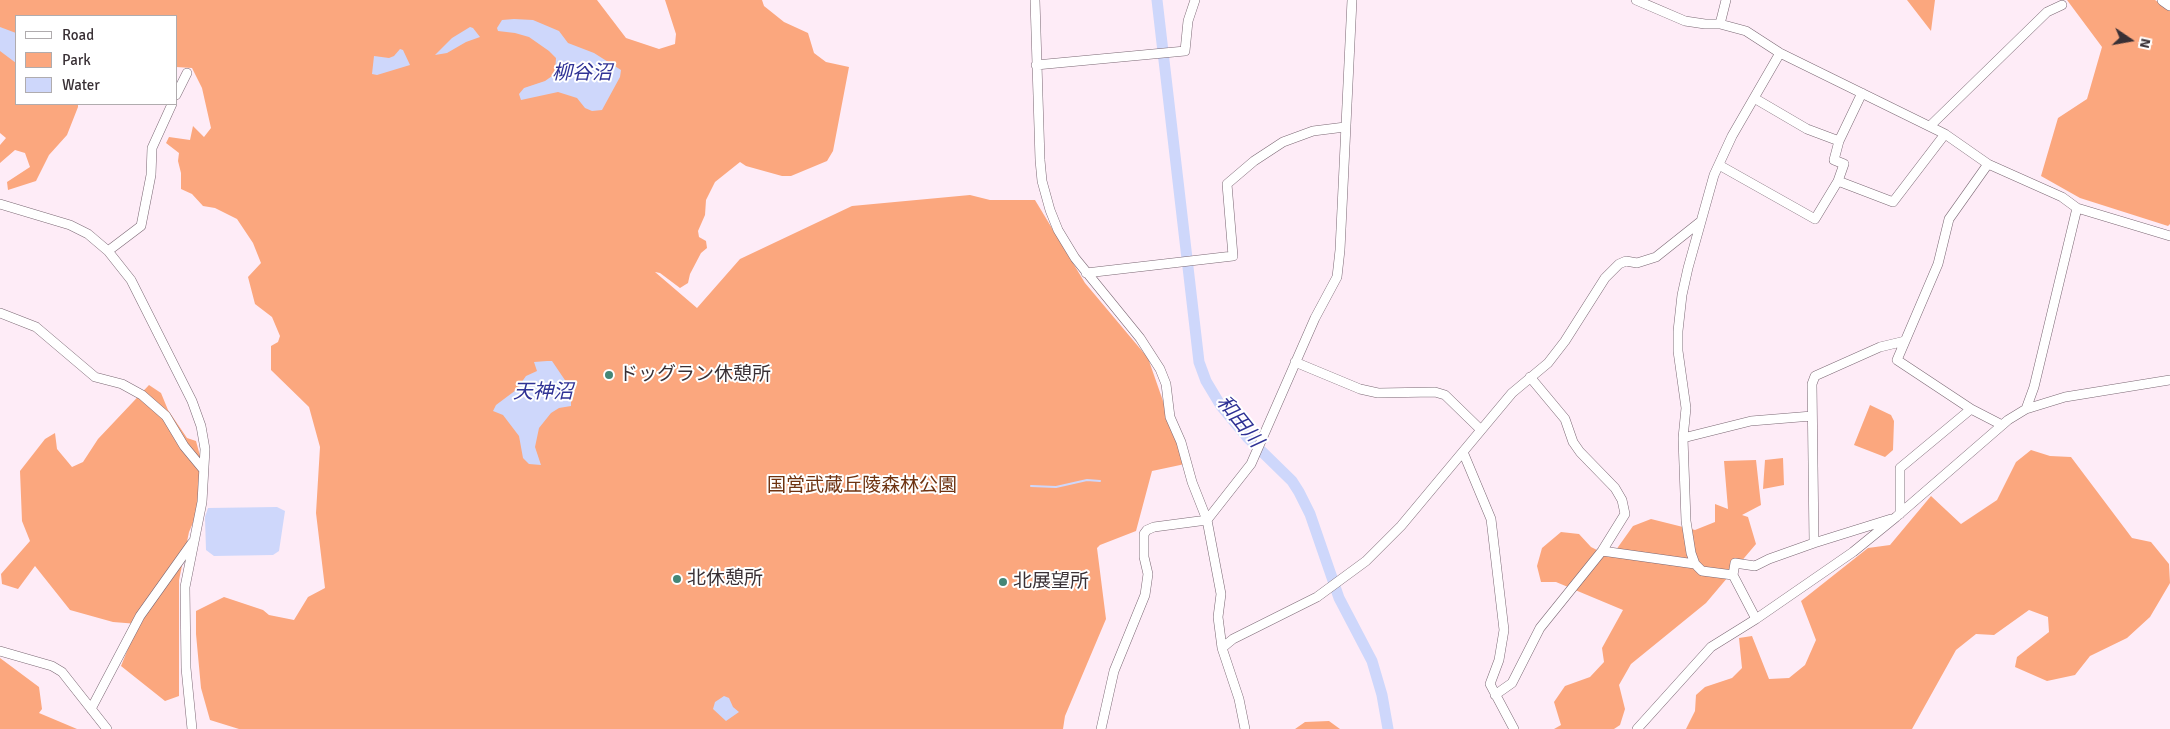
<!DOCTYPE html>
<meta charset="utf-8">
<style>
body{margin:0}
#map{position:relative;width:2170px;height:729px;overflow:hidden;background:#feecf7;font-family:Signika,sans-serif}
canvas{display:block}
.legend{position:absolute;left:15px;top:15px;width:162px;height:90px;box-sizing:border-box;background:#fff;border:1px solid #b0acae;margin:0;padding:6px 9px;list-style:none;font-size:15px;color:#393035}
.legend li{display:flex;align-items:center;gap:10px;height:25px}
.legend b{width:25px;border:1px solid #b0acae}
.north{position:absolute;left:2105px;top:15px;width:50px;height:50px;-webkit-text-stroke:4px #fff;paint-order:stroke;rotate:102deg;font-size:14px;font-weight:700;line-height:20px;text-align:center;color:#393035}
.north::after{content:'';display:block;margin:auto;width:18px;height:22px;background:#393035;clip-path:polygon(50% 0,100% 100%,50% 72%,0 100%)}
</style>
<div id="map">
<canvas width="2170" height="729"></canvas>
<ul class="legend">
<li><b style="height:6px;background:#fff"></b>Road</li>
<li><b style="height:14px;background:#fba77e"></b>Park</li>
<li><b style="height:14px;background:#ced7fb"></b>Water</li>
</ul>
<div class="north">N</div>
</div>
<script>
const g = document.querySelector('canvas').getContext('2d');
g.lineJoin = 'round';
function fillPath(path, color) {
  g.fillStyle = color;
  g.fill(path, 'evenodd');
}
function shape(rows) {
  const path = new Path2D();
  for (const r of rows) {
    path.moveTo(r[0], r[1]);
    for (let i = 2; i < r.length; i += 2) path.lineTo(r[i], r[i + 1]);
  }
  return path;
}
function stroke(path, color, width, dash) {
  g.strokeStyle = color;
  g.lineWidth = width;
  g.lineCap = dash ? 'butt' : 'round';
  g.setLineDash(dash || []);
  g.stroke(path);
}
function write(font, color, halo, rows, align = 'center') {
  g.font = font + ' Signika,"Noto Sans JP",sans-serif';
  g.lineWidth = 4;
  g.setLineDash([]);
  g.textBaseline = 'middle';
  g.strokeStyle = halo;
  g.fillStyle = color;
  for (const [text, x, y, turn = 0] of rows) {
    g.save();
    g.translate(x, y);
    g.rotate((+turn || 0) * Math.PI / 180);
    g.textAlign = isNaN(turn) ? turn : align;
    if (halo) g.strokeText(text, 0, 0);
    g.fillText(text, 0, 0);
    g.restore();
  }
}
fillPath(shape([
 [0,0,597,0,626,38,659,49,675,44,676,34,665,0,762,0,764,6,784,22,808,33,814,53,826,62,849,67,833,151,827,161,791,176,782,176,746,166,740,162,715,182,706,200,705,215,698,231,699,237,706,241,707,248,701,253,690,274,688,283,680,288,660,273,655,272,697,308,740,259,852,206,970,195,990,200,1035,200,1085,283,1148,358,1185,464,1152,471,1136,531,1100,545,1097,548,1106,619,1065,716,1063,729,239,729,210,720,201,688,196,634,196,611,224,597,263,610,269,615,294,620,308,597,325,588,316,513,320,447,309,407,271,370,271,346,278,342,280,336,272,317,255,304,248,277,261,263,253,243,237,219,215,208,203,206,192,194,181,189,181,173,178,161,179,153,166,143,169,137,190,140,193,126,204,137,211,128,202,88,192,68,176,67,176,16,16,16,16,104,78,104,78,107,67,135,49,155,36,181,8,190,7,182,30,167,25,153,15,150,0,163,0,145,6,138,0,133],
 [1907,0,1935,0,1931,31],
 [2067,0,2155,0,2170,10,2170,224,2168,226,2080,198,2041,176,2058,118,2087,99,2102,47],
 [149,385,161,393,168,410,187,438,196,441,206,478,202,502,189,532,179,580,179,696,165,701,121,666,138,624,113,622,70,610,35,566,18,589,2,584,1,574,30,541,22,521,20,471,45,439,55,433,57,449,72,467,83,462,98,439],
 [1870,405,1891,415,1894,421,1893,450,1885,457,1854,445],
 [2031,450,2050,456,2071,457,2132,538,2151,542,2169,564,2170,583,2150,617,2127,638,2090,656,2075,675,2047,681,2015,667,2017,657,2049,632,2048,617,2029,610,1994,635,1976,634,1956,650,1912,729,1686,729,1695,711,1696,695,1705,687,1732,678,1742,668,1739,638,1752,636,1769,679,1789,678,1805,665,1816,640,1801,601,1868,548,1890,545,1931,496,1961,524,1997,500,2016,462],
 [1783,458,1784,485,1763,489,1765,460],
 [1756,460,1761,505,1742,515,1748,517,1756,544,1706,603,1631,664,1619,685,1625,709,1620,725,1614,729,1554,729,1561,725,1554,702,1565,686,1590,677,1604,662,1602,648,1623,610,1556,582,1541,582,1537,566,1542,548,1561,532,1579,534,1591,547,1611,557,1633,526,1651,519,1695,530,1715,522,1715,504,1728,509,1724,461],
 [0,658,39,687,42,709,39,713,77,729,0,729],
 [1329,721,1340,729,1295,729,1305,722]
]), '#fba77e');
fillPath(shape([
 [514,19,533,20,559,31,568,43,594,53,621,70,620,77,602,110,592,111,585,108,577,98,558,92,521,100,519,94,524,88,545,81,555,74,556,58,549,51,529,37,515,33,498,31,497,28,502,20],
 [0,27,16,33,16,63,0,51],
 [470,27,473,28,480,37,466,42,447,53,435,55,452,38],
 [400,49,403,50,410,65,377,75,372,74,374,56,389,58,394,56],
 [547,361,552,361,571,389,571,406,559,408,551,413,539,428,535,447,541,465,529,464,523,458,519,436,503,415,493,411,496,405,516,390,526,376,537,371,534,362],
 [277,507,285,511,279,551,273,555,214,556,206,550,205,517,208,508],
 [724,696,729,698,733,707,739,712,726,721,713,709,715,702]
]), '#ced7fb');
stroke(shape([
 [1031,486,1056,487,1087,480,1100,481]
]), '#ced7fb', 2);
stroke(shape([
 [1157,0,1199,362,1206,381,1221,406,1247,437,1292,481,1299,492,1310,514,1339,598,1372,661,1382,695,1388,729]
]), '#ced7fb', 11);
const minor = shape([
 [1035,0,1040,160,1042,181,1050,210,1058,230,1075,258,1140,338,1160,369,1166,384,1170,417,1181,442,1192,482,1207,520,1221,594,1218,617,1222,648,1239,699,1245,729],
 [1636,0,1685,21,1705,24,1720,24,1746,31,1780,53,1945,134,1988,164,2062,197,2077,208,2170,236],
 [1720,24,1726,0],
 [1036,65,1185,51,1188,21,1195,0],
 [176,95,187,73],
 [1754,98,1807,129,1839,141],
 [1930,126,2047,12,2062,5],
 [1988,164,1949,219,1938,264,1897,360,1971,409,2002,425],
 [1719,165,1815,219,1838,181,1893,202,1945,134],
 [1838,181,1844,164,1834,160,1839,141,1862,93],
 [0,204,70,225,88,234,108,251,131,280,192,401,201,426,205,449,202,502,185,587,186,668,192,729],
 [108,251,141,226,151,175,152,148,172,104],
 [1086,273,1233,256,1227,184,1254,161,1283,142,1313,131,1345,127],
 [0,313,36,327,95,377,122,384,142,395,166,416,184,446,203,469],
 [1295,362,1360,389,1378,393,1435,392,1445,395,1480,429],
 [2026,409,2034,387,2077,208],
 [1683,438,1751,421,1812,416],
 [1463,452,1491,519,1504,630,1499,660,1490,684,1514,729],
 [1900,514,1900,468,1971,409],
 [1891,519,1814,543,1812,384,1815,376,1880,347,1905,341],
 [1602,551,1695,564],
 [1733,575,1735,563,1755,566,1769,559,1814,543],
 [1756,619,1733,575,1702,571,1695,564,1691,553,1686,521,1683,438,1686,408,1678,351,1678,331,1682,295,1688,268,1714,175,1732,136,1780,53],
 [1222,648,1233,639,1317,597,1366,561,1401,526,1512,393,1548,363,1565,341,1605,278,1619,264,1626,261,1637,263,1656,257,1700,222],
 [0,651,52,666,62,672,107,729],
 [1495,695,1512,683,1540,628,1602,551,1625,514,1622,500,1615,488,1580,452,1573,442,1565,419,1530,377],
 [91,709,140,616,192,543],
 [1101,729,1114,671,1145,595,1148,574,1144,557,1144,534,1147,530,1154,527,1207,520,1251,464,1315,318,1337,277,1340,250,1352,0],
 [1637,729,1711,647,1756,619,1853,552,1896,517,2008,420,2026,409,2065,397,2170,380]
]);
const major = shape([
 [2163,0,2170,5]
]);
stroke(minor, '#7b6874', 10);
stroke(major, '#7b6874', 12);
stroke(minor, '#fff', 9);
stroke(major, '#fff', 11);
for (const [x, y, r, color] of [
 [609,375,5,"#448676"],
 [677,579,5,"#448676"],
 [1003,582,5,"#448676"]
]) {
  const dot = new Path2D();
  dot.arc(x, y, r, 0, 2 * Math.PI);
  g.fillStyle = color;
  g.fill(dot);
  stroke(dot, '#fff', 2);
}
write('19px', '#393035', '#fff', [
 ["ドッグラン休憩所",619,375],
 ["北休憩所",687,579],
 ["北展望所",1013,582]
], 'left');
write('19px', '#6e3311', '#fff', [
 ["国営武蔵丘陵森林公園",862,486]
]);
write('italic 20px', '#2f3295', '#fff', [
 ["柳谷沼",582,74],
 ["天神沼",543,393],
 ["和田川",1239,422,51]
]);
</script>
